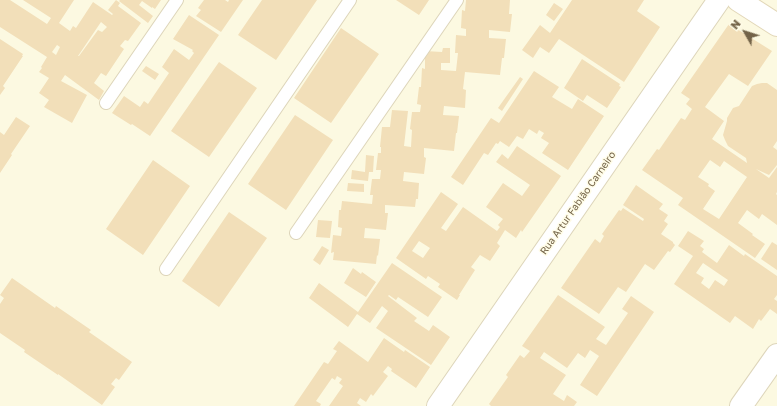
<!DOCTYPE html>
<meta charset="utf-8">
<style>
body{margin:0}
#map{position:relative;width:777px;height:406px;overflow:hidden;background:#fcf9e1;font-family:"Golos Text",sans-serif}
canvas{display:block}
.north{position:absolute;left:725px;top:12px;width:40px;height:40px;-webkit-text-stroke:3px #fffce7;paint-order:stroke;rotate:309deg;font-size:11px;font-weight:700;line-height:16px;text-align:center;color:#736348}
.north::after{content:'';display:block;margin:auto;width:14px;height:18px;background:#736348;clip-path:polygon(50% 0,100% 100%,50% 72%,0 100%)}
</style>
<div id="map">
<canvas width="777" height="406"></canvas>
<div class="north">N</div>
</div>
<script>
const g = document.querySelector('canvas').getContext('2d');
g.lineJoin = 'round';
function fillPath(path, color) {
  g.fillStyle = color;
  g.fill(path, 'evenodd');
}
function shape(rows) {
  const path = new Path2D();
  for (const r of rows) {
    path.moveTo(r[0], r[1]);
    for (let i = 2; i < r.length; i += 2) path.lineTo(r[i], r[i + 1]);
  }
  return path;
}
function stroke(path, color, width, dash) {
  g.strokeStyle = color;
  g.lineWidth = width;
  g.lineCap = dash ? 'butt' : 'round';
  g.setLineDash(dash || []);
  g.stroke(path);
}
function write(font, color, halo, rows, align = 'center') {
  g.font = font + ' "Golos Text",sans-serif';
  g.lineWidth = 3;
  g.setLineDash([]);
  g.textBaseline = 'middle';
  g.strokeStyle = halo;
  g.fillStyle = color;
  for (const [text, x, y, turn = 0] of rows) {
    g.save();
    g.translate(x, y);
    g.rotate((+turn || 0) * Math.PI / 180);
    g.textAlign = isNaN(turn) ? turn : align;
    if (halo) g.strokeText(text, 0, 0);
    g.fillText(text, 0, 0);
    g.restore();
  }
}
fillPath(shape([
 [0,0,10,0,47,24,51,18,23,0,74,0,59,23,70,31,73,26,76,28,93,2,112,15,113,14,108,10,116,0,120,3,118,6,141,23,128,41,125,40,120,46,124,49,106,76,101,73,94,83,104,91,99,100,65,75,61,81,87,95,72,123,44,107,49,100,39,93,49,78,39,72,42,68,41,67,47,57,0,27],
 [101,22,107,27,102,32,98,30,79,56,78,56],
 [57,45,60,47,56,55,52,52],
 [120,0,161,0,155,9,152,7,152,8,142,1,139,5,153,16,148,23,119,1],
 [204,0,225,0,228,2,229,0,243,0,221,32,196,16,201,10,198,8],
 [262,0,317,0,276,60,238,35],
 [396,0,429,0,419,15],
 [466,0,510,0,509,14,512,14,510,32,489,30,489,38,506,39,504,58,502,58,500,75,465,72,463,89,466,90,465,108,444,106,443,115,459,116,457,133,456,133,454,151,424,148,424,157,426,158,424,174,404,172,403,181,419,183,418,199,416,199,415,207,385,205,385,213,388,213,386,230,365,228,364,238,380,239,378,256,377,255,376,264,333,260,334,252,331,253,333,235,341,236,342,228,338,227,339,210,341,210,342,201,372,204,373,195,370,195,372,179,380,179,381,170,376,170,378,153,381,153,381,147,380,147,382,127,390,127,392,110,408,111,404,146,411,147,412,130,410,129,412,112,420,112,421,105,417,104,419,87,421,87,422,68,425,69,425,51,442,52,443,48,450,48,450,63,441,63,441,70,456,71,458,53,455,53,456,35,466,36,466,29,461,28,462,10,465,11],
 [572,0,644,0,637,11,660,27,624,82,559,39,549,53,540,47,533,58,522,50,540,25,550,33],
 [554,3,563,9,554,21,546,15],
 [189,15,219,35,150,136,132,124,131,125,112,113,124,96,140,107,144,101,148,104,169,73,162,67,174,49,189,60,194,53,192,51,193,50,173,39],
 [729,24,772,51,748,86,729,74,705,107,724,121,712,139,747,163,746,158,728,146,725,140,723,135,727,121,727,118,733,108,739,106,752,86,757,84,762,83,767,83,777,90,777,141,773,147,777,150,777,165,769,175,756,169,769,178,777,167,777,192,776,194,777,195,777,225,762,214,759,219,747,210,738,223,753,234,752,235,765,244,755,258,678,205,683,198,642,170,657,149,659,150,681,118,685,120,692,109,686,104,690,99,681,93],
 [710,160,720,167,724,161,747,177,719,219,703,209,715,191,708,186,709,184,698,177],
 [341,28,379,54,331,123,294,98],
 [0,39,23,54,22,56,23,56,3,86,5,88,0,95],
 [582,59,620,84,619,86,621,87,607,108,587,95,583,101,564,88],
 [219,62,257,88,209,157,171,131],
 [146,66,159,74,155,80,142,71],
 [534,71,559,87,552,97,572,109,578,99,604,116,568,170,542,153,549,143,541,138,544,133,539,130,537,134,529,129,523,139,517,136,509,147,500,141,498,144,496,143,488,155,484,153,463,185,451,177,491,118,499,123],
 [520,77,523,79,502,111,498,108],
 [295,115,333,140,286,210,248,184],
 [16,117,30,126,11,154,12,155,0,173,0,132,4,135],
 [517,146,561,176,522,232,521,230,516,238,505,230,497,243,500,246,490,261,480,255,471,267,475,270,459,295,460,295,457,300,438,287,440,284,428,276,426,279,396,258,441,192,458,204,441,228,446,231,463,207,497,231,500,227,498,225,503,219,486,207,503,183,522,196,530,185,496,162,502,154,508,159],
 [419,241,430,248,423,258,412,251],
 [366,155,374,156,373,172,369,172,368,181,351,179,352,170,365,172],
 [153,160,190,186,143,255,106,229],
 [348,183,364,184,364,192,347,191],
 [636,185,663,204,659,209,668,215,664,221,668,224,661,234,673,242,673,243,675,245,670,252,668,251,654,270,645,264,626,292,618,287,599,314,561,288,595,239,600,243,604,236,602,234,619,210,621,211,623,208,643,221,644,219,623,205],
 [229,212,267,238,219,307,182,281],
 [318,220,332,221,330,238,316,237],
 [688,231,704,241,700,246,704,249,702,252,717,263,729,245,744,256,745,254,777,276,777,295,774,299,777,301,777,314,770,309,761,321,759,319,753,329,735,316,730,323,674,284,693,256,678,246],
 [703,263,728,280,724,286,715,280,709,289,701,283,704,278,696,273],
 [772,242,777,245,777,270,761,259],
 [322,246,329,250,320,265,313,260],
 [392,263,442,297,428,317,398,297,396,300,389,295,388,296,417,318,414,321,429,331,433,325,450,337,431,365,376,328,388,311,382,306,370,323,357,314,348,327,309,298,319,283,358,312],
 [353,268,361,274,362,272,376,282,366,297,344,283],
 [12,278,55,308,56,306,91,330,89,332,132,362,119,380,116,378,111,384,115,387,102,405,58,374,58,375,24,352,25,350,0,333,0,304,4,298,0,295],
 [558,295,605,327,596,339,606,345,628,313,622,309,631,296,654,312,597,396,580,385,599,356,590,350,585,358,578,353,567,368,544,352,540,358,566,375,553,394,564,401,567,395,577,402,574,406,491,406,489,404,508,377,506,375,520,355,524,358,530,351,522,346],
 [384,338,404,352,405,350,430,367,416,388,391,371,392,369,388,366,383,372,388,376,373,396,371,394,366,402,360,398,357,403,361,406,329,406,343,386,339,383,342,379,337,376,335,380,332,378,316,401,321,404,320,406,294,406,324,362,328,364,337,351,333,349,339,341,368,362]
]), '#f2dfb9');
const service = shape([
 [106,103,177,0],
 [296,233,457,0],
 [166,269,350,0]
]);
const minor = shape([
 [438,406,719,0]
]);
const tertiary = shape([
 [741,406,777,355]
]);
const secondary = shape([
 [738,0,777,25]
]);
stroke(service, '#ddd5ba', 14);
stroke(minor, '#ddd5ba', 24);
stroke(tertiary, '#ddd5ba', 24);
stroke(secondary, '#e2d7b8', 24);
stroke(service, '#fff', 12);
stroke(minor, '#fff', 22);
stroke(tertiary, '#fff', 22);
stroke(secondary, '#fff', 22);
write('10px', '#736348', '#fffce7', [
 ["Rua Artur Fabião Carneiro",578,203,-55]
]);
</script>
